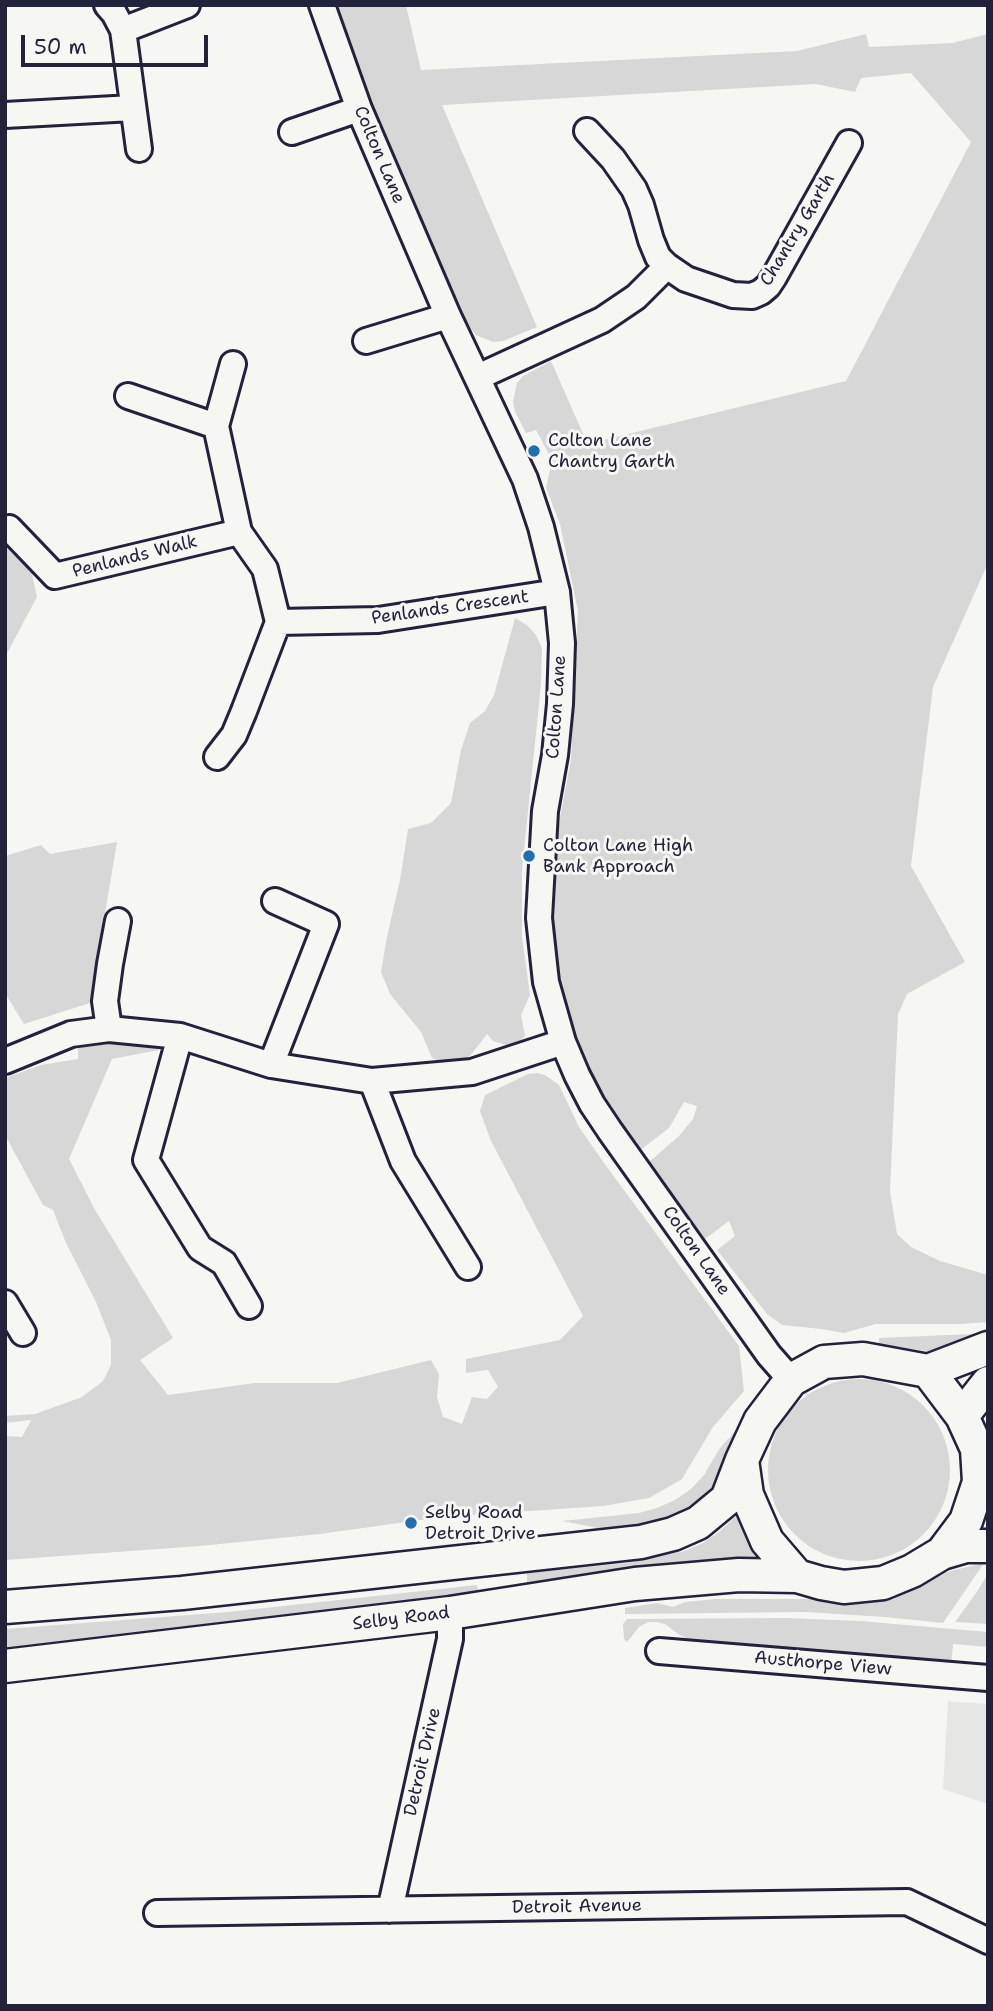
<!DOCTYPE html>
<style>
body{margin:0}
#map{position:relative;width:993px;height:2011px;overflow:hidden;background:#f6f6f2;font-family:"Shantell Sans",sans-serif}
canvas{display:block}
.frame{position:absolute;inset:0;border:7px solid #22223b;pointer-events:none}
.scale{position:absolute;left:21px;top:35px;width:187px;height:32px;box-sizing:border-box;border:4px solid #22223b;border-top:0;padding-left:9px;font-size:21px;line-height:24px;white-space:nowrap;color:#22223b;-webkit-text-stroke:5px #f6f6f2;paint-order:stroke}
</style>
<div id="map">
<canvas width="993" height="2011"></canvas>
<div class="frame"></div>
<div class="scale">50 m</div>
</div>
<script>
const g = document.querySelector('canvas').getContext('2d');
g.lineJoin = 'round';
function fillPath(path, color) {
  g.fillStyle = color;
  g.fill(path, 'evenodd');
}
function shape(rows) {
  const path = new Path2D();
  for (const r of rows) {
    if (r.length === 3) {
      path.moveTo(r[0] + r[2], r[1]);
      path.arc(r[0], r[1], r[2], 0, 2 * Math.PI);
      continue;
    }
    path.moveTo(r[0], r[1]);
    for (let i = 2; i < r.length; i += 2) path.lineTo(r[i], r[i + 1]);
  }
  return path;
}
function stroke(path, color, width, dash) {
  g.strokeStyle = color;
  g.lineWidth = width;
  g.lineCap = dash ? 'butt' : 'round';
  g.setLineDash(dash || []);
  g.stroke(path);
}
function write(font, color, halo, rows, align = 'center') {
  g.font = font + ' "Shantell Sans",sans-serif';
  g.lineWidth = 6;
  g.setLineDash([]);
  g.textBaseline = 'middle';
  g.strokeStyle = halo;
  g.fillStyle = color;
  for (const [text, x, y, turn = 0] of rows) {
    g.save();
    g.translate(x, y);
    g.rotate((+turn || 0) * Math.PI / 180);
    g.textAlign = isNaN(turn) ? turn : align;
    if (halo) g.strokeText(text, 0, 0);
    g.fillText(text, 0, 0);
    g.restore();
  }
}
fillPath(shape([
 [948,1701,988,1704,988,1804,943,1789]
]), '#e6e6e4');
fillPath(shape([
 [338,5,406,5,421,70,797,51,866,34,869,47,952,43,988,34,988,563,933,687,911,866,965,962,907,994,898,1014,890,1191,897,1234,911,1247,940,1261,988,1275,988,1322,960,1324,876,1324,844,1333,821,1329,782,1325,767,1314,717,1250,735,1236,729,1221,705,1239,648,1163,679,1136,693,1119,697,1106,684,1102,669,1128,639,1151,602,1096,575,1035,565,1004,553,938,553,872,556,839,571,760,578,611,560,524,546,488,552,460,536,430,526,433,515,412,513,402,517,383,523,376,551,361,584,436,591,443,846,381,971,142,911,73,861,78,855,92,816,84,442,105,537,327,503,341,493,342,476,335,470,328,450,287,373,108],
 [5,537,29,561,37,597,5,657],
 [515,618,527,625,536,635,542,648,541,684,522,870,522,937,530,995,521,1015,525,1036,513,1047,493,1041,487,1034,470,1056,452,1065,432,1058,421,1032,390,994,381,972,387,937,400,880,408,829,431,823,451,803,461,750,470,723,485,711,494,695],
 [117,842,90,1003,24,1024,5,993,5,856,41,845,50,854],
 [147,1041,159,1050,112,1059,69,1159,94,1208,173,1338,140,1360,168,1395,255,1383,337,1383,431,1360,439,1374,437,1397,443,1417,462,1424,472,1397,487,1399,498,1387,488,1370,466,1373,466,1359,560,1340,583,1316,491,1141,480,1111,485,1095,528,1074,537,1073,545,1075,559,1085,579,1127,604,1163,739,1346,744,1391,713,1427,682,1479,649,1498,603,1506,442,1517,320,1534,200,1546,5,1560,5,1436,22,1437,31,1420,5,1423,5,1416,35,1414,82,1397,103,1381,111,1365,111,1340,96,1302,66,1243,53,1210,43,1205,5,1135,5,1078,41,1065,78,1059,78,1048,123,1042],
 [988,1331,988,1341,966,1347,926,1351,879,1344,879,1338,971,1334],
 [859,1470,91],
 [735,1431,727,1462,718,1479,707,1494,692,1506,676,1516,652,1526,618,1532,562,1521,639,1513,657,1508,675,1500,691,1489,704,1475,720,1448],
 [735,1517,738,1519,746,1539,760,1560,527,1587,527,1573,626,1563,685,1551,703,1543,719,1532],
 [984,1563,943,1623,885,1617,805,1612,625,1614,625,1608,657,1603,673,1607,685,1602,716,1599,817,1599,863,1602,892,1600,950,1571],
 [988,1574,988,1624,955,1622,976,1593],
 [477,1585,480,1599,5,1656,5,1629,228,1612],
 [786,1618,860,1621,988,1632,988,1647,953,1644,951,1667,901,1660,688,1639,678,1634,665,1624,657,1622,648,1622,639,1627,627,1642,624,1639,623,1624,627,1619]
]), '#d7d7d7');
const minor = shape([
 [107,5,114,13,123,30,187,5],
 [322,5,359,109,448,316,525,479,541,527,557,592,562,643,560,704,555,755,545,811,539,918,546,982,563,1042,577,1075,592,1104,610,1131,769,1355,791,1380],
 [123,30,139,149],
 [5,115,133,108],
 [587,131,613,159,634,189,641,205,651,240,658,257,667,266],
 [292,132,359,109],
 [366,341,448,316],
 [233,364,216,426,239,532,265,569,278,622,378,620,557,592],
 [478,377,602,320,636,297,667,266,686,279,733,295,752,296,761,292,768,286,774,277,849,143],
 [128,396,216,426],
 [9,528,55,576,239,532],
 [217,757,234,735,244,711,278,622],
 [109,1029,105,1001,110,964,118,921],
 [180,1036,146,1160,200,1248,224,1263,249,1306],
 [5,1061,71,1034,109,1029,180,1036,271,1065,372,1081,472,1072,563,1042],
 [271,1065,326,924,275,901],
 [372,1081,403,1161,468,1267],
 [5,1303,23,1333],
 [659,1651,988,1678],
 [390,1910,450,1639,450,1613],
 [157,1913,907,1902,988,1941]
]);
const major = shape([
 [928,1371,988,1348],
 [962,1416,988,1383],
 [942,1553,966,1546,988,1546],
 [5,1607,182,1593,641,1542,673,1534,698,1523,727,1499,742,1460,760,1421,791,1380,824,1362,863,1359,928,1371,962,1416,977,1449,979,1482,966,1521,942,1553,912,1571,883,1583,844,1587,821,1583,797,1576,767,1541,747,1495,742,1460],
 [5,1666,450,1613,635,1584,739,1575,797,1576]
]);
stroke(minor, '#22223b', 30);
stroke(major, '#22223b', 37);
stroke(minor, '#f6f6f2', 24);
stroke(major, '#f6f6f2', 32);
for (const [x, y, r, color] of [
 [534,451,7,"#1f6fb2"],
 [529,856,7,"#1f6fb2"],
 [411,1523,7,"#1f6fb2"]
]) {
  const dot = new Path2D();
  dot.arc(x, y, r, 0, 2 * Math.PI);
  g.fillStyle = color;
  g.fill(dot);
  stroke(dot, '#f6f6f2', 2.5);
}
write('18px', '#22223b', '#f6f6f2', [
 ["Colton Lane",379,155,67],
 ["Chantry Garth",798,230,-59],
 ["Penlands Walk",135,557,-14],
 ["Penlands Crescent",450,608,-8],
 ["Colton Lane",557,707,-86],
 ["Colton Lane",696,1251,55],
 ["Selby Road",401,1619,-7],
 ["Austhorpe View",823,1664,5],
 ["Detroit Drive",423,1762,-77],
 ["Detroit Avenue",577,1907,-1]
]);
write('18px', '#22223b', '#f6f6f2', [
 ["Colton Lane",548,441],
 ["Chantry Garth",548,462],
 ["Colton Lane High",543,846],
 ["Bank Approach",543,867],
 ["Selby Road",425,1513],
 ["Detroit Drive",425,1534]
], 'left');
</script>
